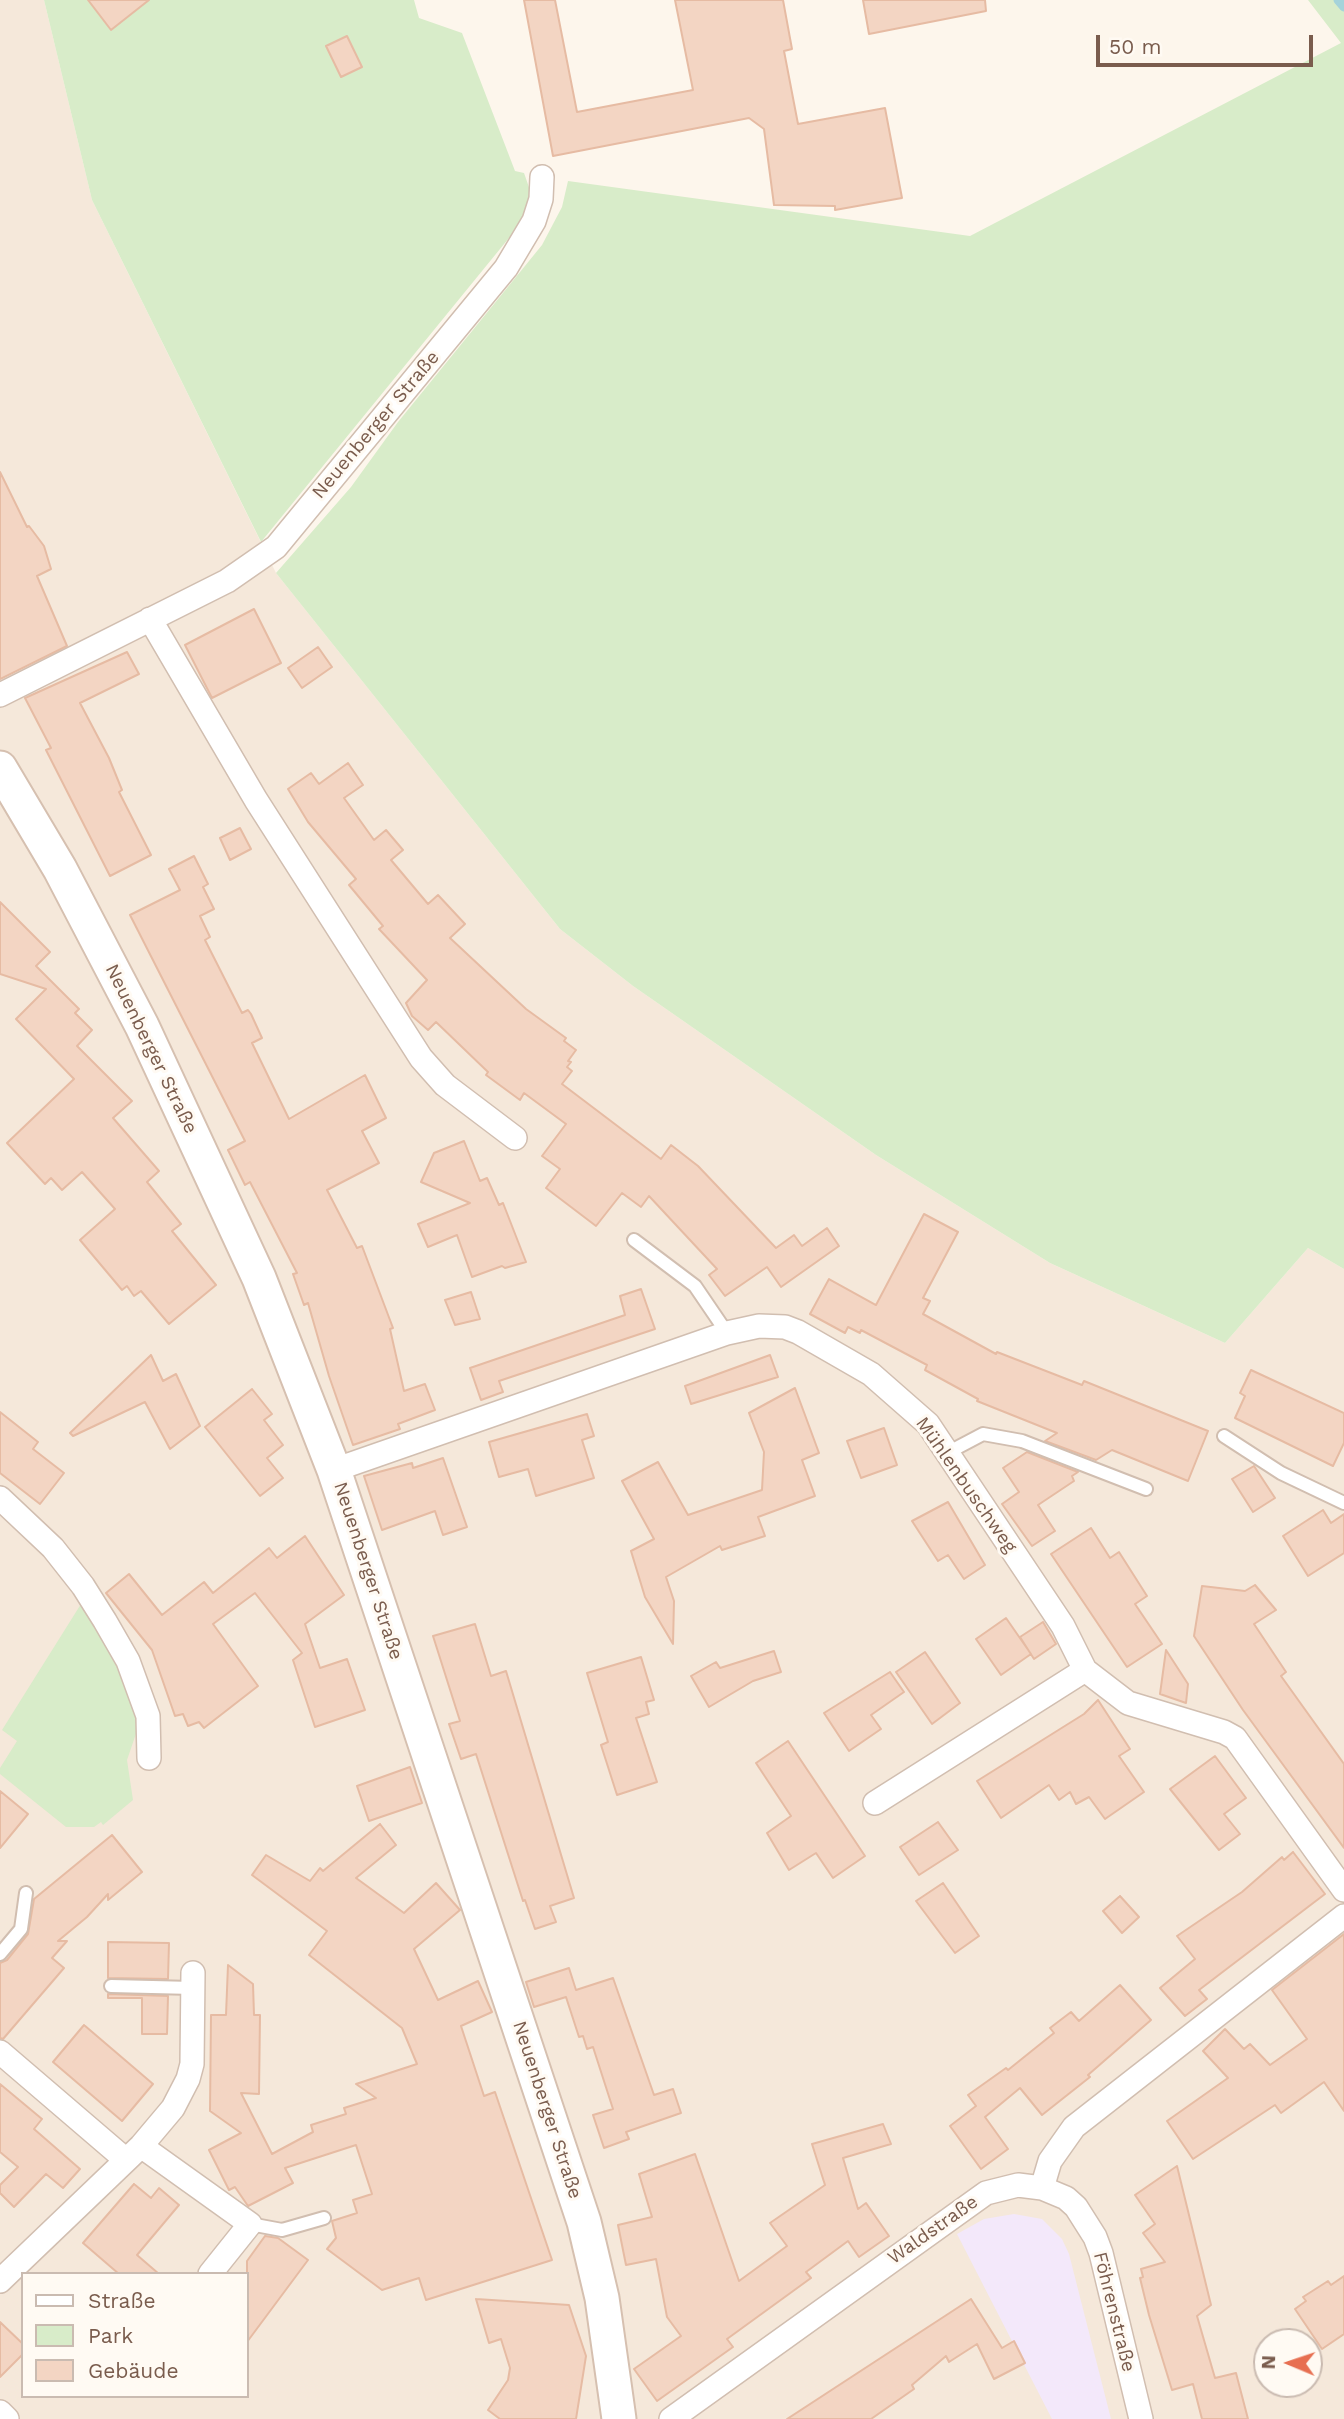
<!DOCTYPE html>
<meta charset="utf-8">
<style>
body{margin:0}
#map{position:relative;width:1344px;height:2419px;overflow:hidden;background:#fdf6ec;font-family:"Work Sans",sans-serif}
canvas{display:block}
.legend{position:absolute;left:21px;top:2272px;width:228px;height:126px;box-sizing:border-box;background:#fffaf3;border:2px solid #cabbb1;margin:0;padding:9px 12px;list-style:none;font-size:21px;color:#7a5c4d}
.legend li{display:flex;align-items:center;gap:14px;height:35px}
.legend b{width:35px;border:2px solid #cabbb1}
.north{position:absolute;left:1253px;top:2328px;width:70px;height:70px;box-sizing:border-box;background:#fffaf3;border:2px solid #cabbb1;border-radius:50%;rotate:272deg;font-size:19px;font-weight:700;line-height:28px;text-align:center;color:#7a5c4d}
.north::after{content:'';display:block;margin:auto;width:24px;height:32px;background:#e76f51;clip-path:polygon(50% 0,100% 100%,50% 72%,0 100%)}
.scale{position:absolute;left:1096px;top:35px;width:217px;height:32px;box-sizing:border-box;border:4px solid #7a5c4d;border-top:0;padding-left:9px;font-size:21px;line-height:24px;white-space:nowrap;color:#7a5c4d;-webkit-text-stroke:5px #fffaf3;paint-order:stroke}
</style>
<div id="map">
<canvas width="1344" height="2419"></canvas>
<ul class="legend">
<li><b style="height:9px;background:#fff"></b>Straße</li>
<li><b style="height:19px;background:#d8ecc9"></b>Park</li>
<li><b style="height:19px;background:#f3d5c3"></b>Gebäude</li>
</ul>
<div class="north">N</div>
<div class="scale">50 m</div>
</div>
<script>
const g = document.querySelector('canvas').getContext('2d');
g.lineJoin = 'round';
function fillPath(path, color) {
  g.fillStyle = color;
  g.fill(path, 'evenodd');
}
function shape(rows) {
  const path = new Path2D();
  for (const r of rows) {
    path.moveTo(r[0], r[1]);
    for (let i = 2; i < r.length; i += 2) path.lineTo(r[i], r[i + 1]);
  }
  return path;
}
function stroke(path, color, width, dash) {
  g.strokeStyle = color;
  g.lineWidth = width;
  g.lineCap = dash ? 'butt' : 'round';
  g.setLineDash(dash || []);
  g.stroke(path);
}
function write(font, color, halo, rows, align = 'center') {
  g.font = font + ' "Work Sans",sans-serif';
  g.lineWidth = 6;
  g.setLineDash([]);
  g.textBaseline = 'middle';
  g.strokeStyle = halo;
  g.fillStyle = color;
  for (const [text, x, y, turn = 0] of rows) {
    g.save();
    g.translate(x, y);
    g.rotate((+turn || 0) * Math.PI / 180);
    g.textAlign = isNaN(turn) ? turn : align;
    if (halo) g.strokeText(text, 0, 0);
    g.fillText(text, 0, 0);
    g.restore();
  }
}
fillPath(shape([
 [0,0,44,0,92,200,276,573,560,929,633,986,876,1155,1050,1263,1225,1343,1308,1248,1344,1269,1344,2419,0,2419],
 [23,2274,247,2274,247,2396,23,2396],
 [1267,2342,1309,2342,1309,2384,1267,2384]
]), '#f5e8da');
fillPath(shape([
 [1014,2214,1042,2219,1062,2239,1069,2254,1111,2419,1052,2419,957,2234,984,2219]
]), '#f3e8fa');
fillPath(shape([
 [44,0,414,0,419,18,462,33,515,171,524,173,531,193,522,222,261,542,92,200],
 [1308,0,1344,0,1344,1269,1308,1248,1225,1343,1050,1263,876,1155,633,986,560,929,276,573,351,487,398,422,542,245,562,207,568,181,970,236,1341,43],
 [81,1604,118,1667,139,1725,127,1760,133,1800,103,1825,101,1822,94,1827,66,1827,0,1774,0,1768,17,1741,2,1730]
]), '#d8ecc9');
stroke(shape([
 [1338,0,1344,7]
]), '#a5d3da', 9);
const building = shape([
 [88,0,149,0,111,30,88,0],
 [524,0,555,0,577,112,693,90,675,0,783,0,792,49,784,51,798,124,885,108,902,198,835,210,835,206,774,205,764,129,749,118,553,156,524,0],
 [863,0,985,0,986,11,869,34,863,0],
 [347,36,362,67,341,77,326,46,347,36],
 [0,472,27,527,29,526,44,546,51,569,37,576,67,646,0,679,0,472],
 [254,609,281,663,212,698,185,645,254,609],
 [318,647,332,667,302,688,288,668,318,647],
 [127,652,139,674,80,703,109,758,122,790,119,792,151,855,110,876,46,750,51,748,25,698,127,652],
 [348,763,363,785,344,798,374,840,386,830,403,850,391,860,428,904,438,895,465,924,450,938,526,1009,566,1038,564,1041,576,1050,568,1061,571,1062,567,1067,572,1071,562,1084,661,1159,671,1145,698,1166,776,1248,794,1235,802,1246,827,1228,839,1246,781,1287,767,1267,725,1296,709,1275,717,1269,649,1196,641,1207,622,1193,596,1226,546,1188,560,1169,542,1156,566,1124,524,1093,520,1100,486,1075,488,1072,436,1022,428,1030,412,1016,406,1003,427,980,379,929,383,926,349,885,356,879,308,822,288,789,311,773,319,784,348,763],
 [240,828,251,849,230,860,220,838,240,828],
 [194,856,208,884,203,887,214,909,200,916,210,937,205,940,242,1013,248,1010,251,1014,262,1038,252,1043,289,1119,365,1075,386,1118,362,1131,379,1163,327,1190,357,1248,362,1246,393,1328,390,1329,404,1391,425,1384,435,1410,398,1424,400,1429,353,1445,329,1376,308,1303,304,1305,293,1274,297,1273,250,1182,245,1185,228,1150,245,1141,130,915,180,890,169,869,194,856],
 [0,902,50,952,36,966,79,1009,75,1013,92,1030,77,1046,132,1101,113,1118,159,1171,147,1182,181,1224,172,1231,216,1285,169,1324,141,1291,134,1296,127,1286,122,1290,80,1240,115,1209,82,1172,62,1190,51,1178,45,1184,7,1143,74,1079,16,1019,46,989,0,974,0,902],
 [464,1141,480,1181,487,1178,499,1205,503,1203,526,1262,505,1268,502,1266,472,1277,457,1235,428,1247,418,1224,470,1203,421,1182,434,1153,464,1141],
 [924,1214,958,1232,923,1298,930,1301,923,1314,996,1354,997,1352,1082,1385,1084,1381,1208,1431,1188,1481,1112,1450,1096,1460,1045,1441,1057,1433,977,1401,978,1399,925,1370,927,1365,861,1330,860,1333,848,1327,845,1333,810,1314,829,1279,876,1305,924,1214],
 [641,1289,655,1329,499,1381,503,1392,481,1400,470,1368,625,1315,620,1296,641,1289],
 [471,1292,480,1319,455,1325,445,1300,471,1292],
 [151,1355,163,1381,176,1374,200,1426,170,1449,145,1402,73,1436,70,1433,151,1355],
 [770,1355,778,1377,691,1404,685,1386,770,1355],
 [1251,1370,1344,1413,1344,1443,1333,1466,1235,1418,1245,1396,1240,1393,1251,1370],
 [795,1388,819,1453,802,1460,815,1496,758,1517,765,1536,722,1550,720,1546,666,1577,674,1601,673,1644,645,1597,631,1551,654,1539,622,1481,658,1462,688,1515,762,1490,764,1452,749,1413,795,1388],
 [252,1389,272,1414,264,1420,283,1445,267,1458,283,1478,260,1496,205,1427,252,1389],
 [0,1412,38,1442,33,1449,64,1473,40,1504,0,1473,0,1412],
 [587,1414,594,1436,582,1440,594,1478,536,1496,528,1469,499,1477,489,1442,587,1414],
 [884,1428,897,1465,861,1478,847,1441,884,1428],
 [1027,1452,1078,1472,1072,1476,1074,1481,1038,1505,1055,1531,1032,1546,1002,1504,1019,1492,1003,1468,1027,1452],
 [443,1458,467,1527,443,1535,435,1511,382,1530,364,1476,412,1463,413,1468,443,1458],
 [1254,1466,1275,1498,1253,1512,1232,1479,1254,1466],
 [948,1502,985,1565,964,1579,948,1555,938,1561,912,1521,948,1502],
 [1323,1510,1331,1523,1344,1514,1344,1553,1308,1576,1283,1536,1323,1510],
 [1091,1528,1110,1558,1119,1552,1147,1596,1135,1604,1162,1644,1127,1667,1051,1554,1091,1528],
 [305,1536,344,1595,305,1624,320,1668,347,1659,365,1710,315,1727,293,1660,302,1653,255,1593,213,1624,258,1686,204,1728,199,1722,188,1726,183,1714,175,1716,152,1650,106,1593,129,1574,162,1615,204,1582,213,1593,269,1548,277,1558,305,1536],
 [1255,1585,1276,1610,1254,1624,1286,1672,1281,1676,1344,1764,1344,1848,1243,1710,1194,1636,1202,1586,1245,1591,1255,1585],
 [1006,1618,1031,1654,1001,1675,976,1639,1006,1618],
 [1043,1622,1056,1644,1034,1659,1020,1637,1043,1622],
 [475,1624,491,1676,506,1671,574,1898,550,1906,556,1922,535,1929,525,1900,523,1901,476,1754,461,1759,449,1724,460,1721,433,1636,475,1624],
 [1166,1650,1188,1684,1186,1703,1160,1694,1166,1650],
 [774,1651,781,1672,753,1681,709,1707,691,1676,716,1662,720,1668,774,1651],
 [925,1652,960,1703,932,1724,896,1672,925,1652],
 [641,1657,654,1700,646,1702,649,1714,636,1718,657,1782,617,1795,601,1745,608,1742,587,1673,641,1657],
 [890,1672,904,1692,871,1715,881,1729,849,1751,824,1713,890,1672],
 [1098,1700,1130,1749,1119,1756,1144,1792,1105,1819,1089,1797,1076,1804,1070,1792,1059,1800,1049,1785,1001,1818,977,1781,1084,1714,1098,1700],
 [788,1741,865,1856,833,1878,816,1853,789,1870,767,1833,791,1816,756,1763,788,1741],
 [1215,1756,1246,1798,1224,1814,1240,1834,1219,1850,1170,1789,1215,1756],
 [410,1767,422,1803,369,1821,357,1786,410,1767],
 [0,1791,28,1814,0,1848,0,1791],
 [938,1822,958,1850,919,1875,900,1847,938,1822],
 [380,1824,396,1845,356,1878,404,1913,436,1883,460,1910,414,1949,438,2000,478,1981,492,2012,461,2026,484,2096,495,2092,552,2260,426,2300,419,2278,382,2290,327,2249,336,2238,332,2221,357,2213,353,2200,372,2194,356,2145,285,2168,293,2183,248,2206,235,2187,229,2190,209,2150,241,2133,210,2111,211,2015,226,2015,228,1965,253,1984,254,2015,260,2015,259,2094,241,2093,272,2154,313,2132,311,2125,346,2114,344,2108,376,2098,356,2084,417,2064,402,2028,309,1955,327,1931,252,1875,266,1855,310,1881,320,1868,323,1871,380,1824],
 [112,1835,142,1872,108,1900,108,1894,87,1917,58,1941,67,1941,52,1958,64,1968,3,2039,0,2038,0,1963,7,1960,28,1934,34,1899,112,1835],
 [1293,1852,1325,1894,1199,1990,1207,1999,1185,2016,1160,1988,1195,1959,1177,1936,1242,1892,1282,1857,1284,1860,1293,1852],
 [943,1883,979,1936,955,1953,916,1901,943,1883],
 [1120,1896,1139,1917,1122,1933,1103,1911,1120,1896],
 [1344,1934,1344,2111,1324,2082,1281,2113,1275,2105,1193,2159,1167,2121,1228,2078,1203,2051,1225,2029,1244,2049,1250,2044,1270,2065,1307,2039,1272,1990,1344,1934],
 [108,1942,169,1943,168,1979,108,1978,108,1942],
 [569,1968,576,1990,613,1978,654,2095,673,2089,681,2113,626,2132,629,2139,604,2148,593,2115,613,2109,593,2047,587,2049,583,2036,579,2037,566,1997,534,2007,526,1982,569,1968],
 [1120,1985,1151,2020,1088,2075,1090,2077,1042,2115,1020,2088,985,2117,1008,2149,981,2169,950,2126,976,2106,968,2095,1006,2068,1008,2070,1054,2033,1050,2028,1071,2012,1079,2021,1120,1985],
 [108,1994,168,1996,167,2034,142,2034,142,1998,108,1998,108,1994],
 [84,2025,153,2084,122,2121,53,2062,84,2025],
 [0,2084,42,2119,34,2129,80,2169,63,2188,46,2174,14,2207,0,2193,0,2185,18,2167,0,2152,0,2084],
 [883,2124,891,2144,843,2158,858,2209,866,2203,889,2236,859,2257,848,2241,806,2272,811,2278,727,2339,733,2347,657,2401,634,2369,681,2336,667,2317,656,2259,626,2265,618,2225,652,2217,639,2174,695,2154,739,2281,787,2246,770,2223,825,2185,812,2144,883,2124],
 [1177,2166,1211,2305,1197,2316,1215,2378,1236,2373,1248,2419,1202,2419,1193,2384,1172,2390,1149,2315,1140,2278,1143,2277,1141,2269,1165,2262,1143,2233,1155,2224,1135,2195,1177,2166],
 [134,2184,151,2198,159,2188,179,2205,137,2255,159,2274,119,2274,83,2243,134,2184],
 [265,2236,278,2238,308,2260,247,2342,247,2261,265,2236],
 [1344,2276,1344,2334,1322,2349,1295,2309,1306,2301,1303,2297,1328,2281,1331,2285,1344,2276],
 [476,2299,569,2305,586,2356,576,2419,500,2419,488,2410,508,2380,510,2368,501,2339,489,2343,476,2299],
 [971,2299,1002,2348,1014,2341,1025,2363,994,2379,977,2344,949,2362,946,2356,912,2385,914,2389,871,2419,787,2419,971,2299],
 [0,2322,23,2344,23,2354,0,2377,0,2322]
]);
fillPath(building, '#f3d5c3');
stroke(building, '#e6bba3', 2);
const lane = shape([
 [634,1240,695,1286,727,1333],
 [1224,1436,1281,1473,1344,1503],
 [947,1453,983,1434,1022,1441,1146,1489],
 [0,1954,21,1929,26,1893],
 [111,1986,193,1988],
 [250,2224,282,2230,324,2218]
]);
const street = shape([
 [150,619,256,800,421,1058,445,1085,515,1138],
 [0,695,227,581,276,547,506,268,534,221,541,199,542,177],
 [334,1470,727,1333,759,1326,785,1327,798,1332,871,1374,928,1424,1063,1626,1085,1670,1128,1703,1224,1732,1235,1738,1344,1890],
 [0,1498,53,1548,83,1586,105,1621,128,1661,148,1716,149,1758],
 [875,1803,1085,1670],
 [0,2052,126,2160],
 [141,2146,250,2224,210,2274],
 [1042,2188,1050,2161,1074,2127,1344,1916],
 [0,2281,141,2146,173,2108,188,2079,192,2064,193,1973],
 [0,2412,7,2419],
 [671,2419,986,2193,1018,2185,1042,2188,1066,2198,1076,2207,1095,2237,1101,2253,1141,2419]
]);
const secondary = shape([
 [0,768,60,869,142,1026,259,1278,334,1470,584,2222,602,2298,619,2419]
]);
stroke(lane, '#d1beb0', 16);
stroke(street, '#d1beb0', 26);
stroke(secondary, '#d6c0b0', 37);
stroke(lane, '#fff', 12);
stroke(street, '#fff', 23);
stroke(secondary, '#fff', 33);
write('19px', '#7a5c4d', '#fffaf3', [
 ["Neuenberger Straße",376,425,-50],
 ["Neuenberger Straße",151,1049,64],
 ["Mühlenbuschweg",966,1485,55],
 ["Neuenberger Straße",368,1571,72],
 ["Neuenberger Straße",547,2110,72],
 ["Waldstraße",933,2230,-35],
 ["Föhrenstraße",1114,2312,76]
]);
</script>
